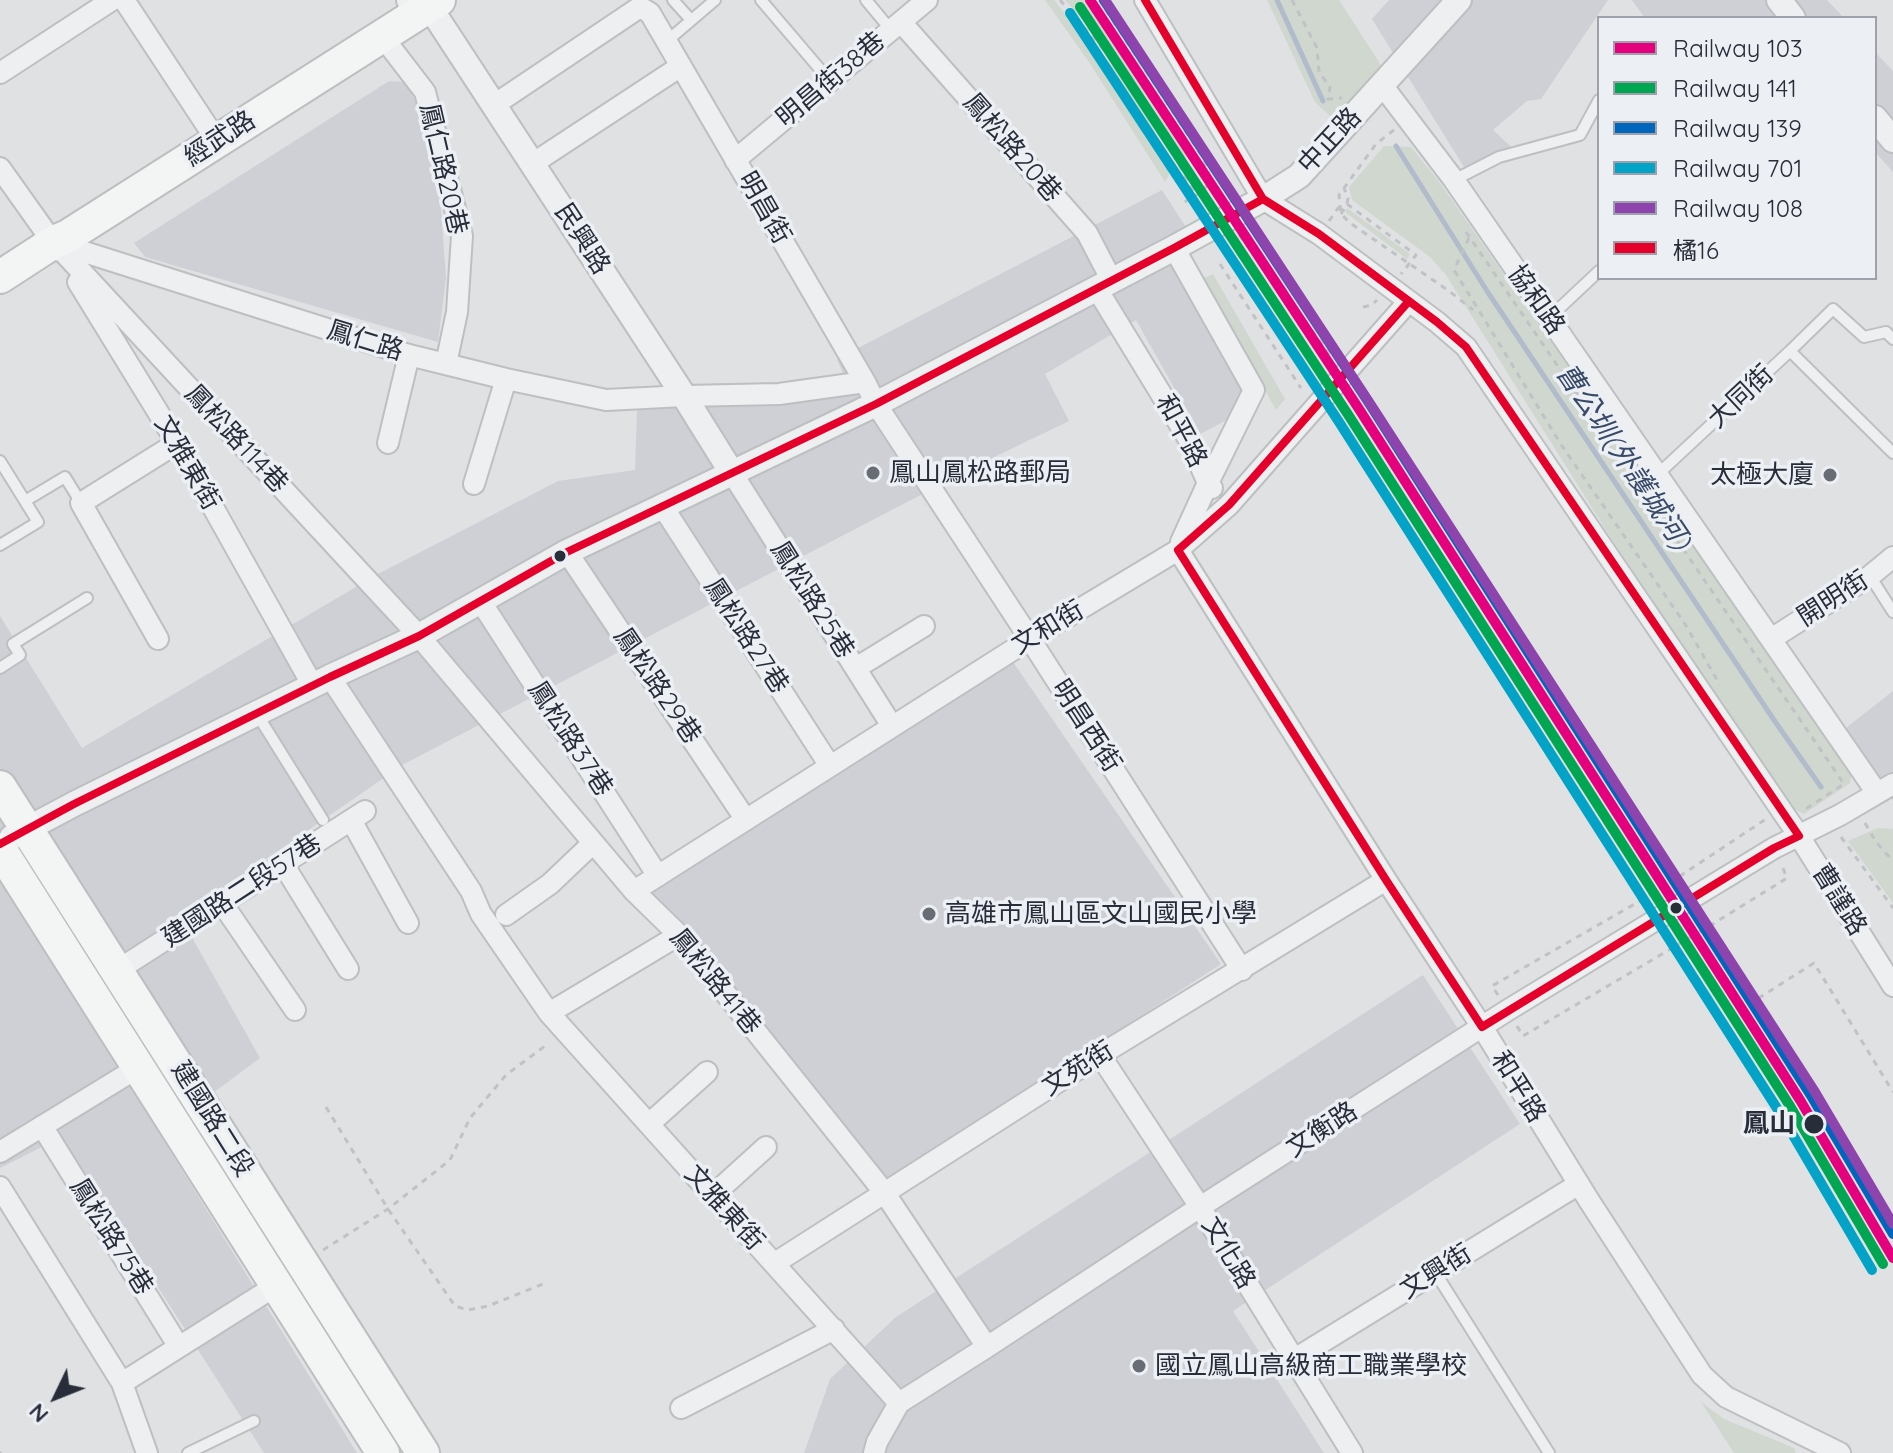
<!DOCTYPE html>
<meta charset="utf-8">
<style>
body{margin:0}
#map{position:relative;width:1893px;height:1453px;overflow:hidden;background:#dfe1e3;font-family:Quicksand,"Noto Sans TC",sans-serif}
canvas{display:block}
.legend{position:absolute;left:1597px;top:16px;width:280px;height:264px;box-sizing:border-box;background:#eceff3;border:2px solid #9ea1a9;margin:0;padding:10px 14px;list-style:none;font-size:24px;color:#282d3a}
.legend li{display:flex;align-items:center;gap:16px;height:40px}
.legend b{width:40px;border:2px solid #9ea1a9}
.north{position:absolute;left:16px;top:1357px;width:80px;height:80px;-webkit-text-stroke:6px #eceff3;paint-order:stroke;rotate:227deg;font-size:22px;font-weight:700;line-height:32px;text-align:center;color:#282d3a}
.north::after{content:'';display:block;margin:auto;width:28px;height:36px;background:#282d3a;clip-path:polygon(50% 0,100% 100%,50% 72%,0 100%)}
</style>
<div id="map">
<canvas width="1893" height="1453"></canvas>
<ul class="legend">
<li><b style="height:10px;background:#e5007d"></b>Railway 103</li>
<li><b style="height:10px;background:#00a651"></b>Railway 141</li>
<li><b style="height:10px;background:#0065bd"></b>Railway 139</li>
<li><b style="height:10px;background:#02a3c7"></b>Railway 701</li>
<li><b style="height:10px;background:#8e44ad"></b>Railway 108</li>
<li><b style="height:10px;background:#e4002b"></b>橘16</li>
</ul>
<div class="north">N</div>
</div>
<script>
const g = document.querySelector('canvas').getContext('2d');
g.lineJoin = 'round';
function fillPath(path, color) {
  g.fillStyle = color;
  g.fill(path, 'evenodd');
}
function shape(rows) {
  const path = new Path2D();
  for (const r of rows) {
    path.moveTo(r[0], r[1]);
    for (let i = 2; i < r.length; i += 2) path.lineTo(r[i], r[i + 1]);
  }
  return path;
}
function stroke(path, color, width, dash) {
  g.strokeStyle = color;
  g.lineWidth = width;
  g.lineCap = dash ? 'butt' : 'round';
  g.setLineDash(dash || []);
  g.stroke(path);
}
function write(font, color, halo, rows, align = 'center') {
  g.font = font + ' Quicksand,"Noto Sans TC",sans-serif';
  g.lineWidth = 7;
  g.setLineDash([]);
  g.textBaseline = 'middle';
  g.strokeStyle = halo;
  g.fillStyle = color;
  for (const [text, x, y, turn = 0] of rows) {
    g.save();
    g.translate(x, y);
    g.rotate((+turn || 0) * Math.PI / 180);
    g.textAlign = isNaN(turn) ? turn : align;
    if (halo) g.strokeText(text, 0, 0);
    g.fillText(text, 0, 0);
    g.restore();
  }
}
fillPath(shape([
 [1389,0,1608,0,1541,99,1527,101,1493,130,1520,155,1464,167,1372,19],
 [1632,0,1827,0,1844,18,1645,18],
 [1875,52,1893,71,1893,172,1875,152],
 [389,81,406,82,421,114,441,210,446,278,438,342,145,257,134,243],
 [1162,190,1184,224,1195,246,1170,261,1243,387,1227,420,1200,434,1136,320,1045,374,1069,421,982,463,404,764,181,918,260,1058,159,1133,357,1453,264,1453,62,1137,0,1168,0,616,82,748,378,574,558,481,635,470,637,410,851,392,837,359],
 [1013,662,1221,964,879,1186,693,938,650,890],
 [1893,691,1893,801,1846,728],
 [1423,975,1520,1124,1233,1311,1324,1453,804,1453,830,1379,896,1317]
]), '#ced0d6');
fillPath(shape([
 [1045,0,1054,0,1082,36,1113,66,1124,81,1145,113,1162,146,1169,167,1169,175,1165,182,1089,62],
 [1065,0,1094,0,1193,154,1192,159,1183,156,1177,150,1153,107,1125,67],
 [1267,0,1339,0,1386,73,1342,127,1315,102],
 [1384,146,1411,147,1440,183,1852,772,1850,783,1804,814,1792,808,1611,538,1446,275,1430,257,1352,200,1349,187],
 [1347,208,1410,254,1407,259,1345,212],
 [1213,274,1285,399,1276,410,1204,278],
 [1878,828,1893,829,1893,903,1848,841],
 [1701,1402,1724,1419,1794,1448,1796,1453,1734,1453]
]), '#cfd7cf');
stroke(shape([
 [1277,0,1323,101],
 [1396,146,1487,291,1776,723,1821,787]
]), '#b0bbcc', 5);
const service = shape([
 [673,0,691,20],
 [761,0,830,81],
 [866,0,891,30],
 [667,41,715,0],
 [1454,180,1499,157,1580,135,1599,100],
 [1549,318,1599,271],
 [1790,351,1833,309,1864,337,1886,332,1893,339],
 [0,461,38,522,0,545],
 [1657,475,1790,351,1893,453],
 [25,501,65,477,81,503],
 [1870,576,1893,612],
 [0,668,20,655,13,644,87,598],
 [257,714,323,820],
 [1435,1272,1549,1453],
 [188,1453,254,1421]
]);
const minor = shape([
 [124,0,217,141],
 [1145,0,1263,199,1319,234,1437,322,1466,347,1799,836,1893,986],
 [901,22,1087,233,1112,281],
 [382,36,425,92,462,236,457,312,446,364],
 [0,73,112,0],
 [1382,85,1454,180,1877,793],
 [494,105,640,7,650,13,865,382,876,404,1030,639,1242,970],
 [735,160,927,0],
 [532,164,681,66],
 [0,168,59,251],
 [54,242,419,636,634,891,679,935,884,1192,987,1347],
 [56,243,409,355,506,379,606,400,684,396,779,394,865,382],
 [1174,248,1254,390,1208,483,1212,488],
 [78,282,177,443,313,686],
 [1097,289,1188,438,1208,483,1181,542],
 [388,443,409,355],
 [732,473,892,726],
 [474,484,506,379],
 [663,507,830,766],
 [1178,550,1386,880,1482,1027,1588,1199,1702,1375,1726,1397,1840,1453],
 [567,552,746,820],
 [481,602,658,876],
 [158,639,81,503,177,443],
 [1771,639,1870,576,1893,557],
 [856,668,924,626],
 [330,677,471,891,481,914,549,1013,679,935],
 [351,820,408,923],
 [283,864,348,969],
 [634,891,1030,639,1178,550,1229,505,1409,301],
 [222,903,295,1010],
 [506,915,550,884,593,843],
 [118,970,365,811],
 [549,1013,899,1403],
 [1100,1055,1200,1207,1352,1453],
 [649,1124,707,1072],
 [42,1126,179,1347],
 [0,1152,139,1067],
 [0,1187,122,1383,147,1453],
 [713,1195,766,1147],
 [775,1263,1100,1055,1386,880],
 [1293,1360,1579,1184],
 [122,1383,277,1285],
 [681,1408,834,1329],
 [874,1453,877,1442,899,1403,987,1347,1200,1207,1508,1010,1774,848,1840,815,1893,784]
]);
const tertiary = shape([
 [409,0,429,6,684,396,732,473],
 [1779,0,1793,18],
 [1875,118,1893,140],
 [12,837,74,804,330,677,419,636,567,552,876,404,1174,248,1263,199,1299,176,1459,0]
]);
const primary = shape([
 [0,277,54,242,68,236,439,0],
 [0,787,423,1453],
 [0,849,383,1453]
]);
stroke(service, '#bdbfc1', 14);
stroke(minor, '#bdbfc1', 24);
stroke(tertiary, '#bdbfc1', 28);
stroke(primary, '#bcbec0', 36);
stroke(shape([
 [1060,0,1120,68,1159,128,1196,196],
 [1099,0,1201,155,1209,171,1207,185,1203,191,1183,203],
 [1292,0,1317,48,1319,72,1330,87,1328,99,1342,98],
 [1394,130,1376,144,1339,195,1341,214,1350,223,1449,291,1473,310],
 [1203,191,1214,204],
 [1347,204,1416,255,1401,274],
 [1341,214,1347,204,1348,198,1344,188],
 [1329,221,1339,207],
 [1466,232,1844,784,1804,810],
 [1239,235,1331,355],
 [1469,238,1454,270,1562,446,1685,624,1720,685],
 [1220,264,1301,388],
 [1363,307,1372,305,1377,300],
 [1865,823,1876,842,1893,861],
 [1841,837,1893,908],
 [1708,927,1751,1003,1814,963,1893,1092],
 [1498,995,1492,986,1659,890,1766,819],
 [1517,1026,1523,1036,1708,927,1787,878,1782,866],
 [326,1107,388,1209,455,1306,468,1310,488,1306,548,1282],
 [323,1250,388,1209,450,1160,470,1118,506,1075,549,1043],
 [0,1452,1,1453]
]), '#c0c2c6', 3, [6, 6]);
stroke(service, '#eeeff0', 10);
stroke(minor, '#eeeff0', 20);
stroke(tertiary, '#eeeff0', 24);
stroke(primary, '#f3f4f4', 32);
stroke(shape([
 [1145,0,1263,199,1319,234,1437,322,1466,347,1799,836],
 [1178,550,1386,880,1482,1027],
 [1178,550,1229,505,1409,301],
 [0,844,74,804,330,677,419,636,567,552,876,404,1174,248,1263,199],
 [1482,1027,1774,848,1799,836]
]), '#e4002b', 8);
stroke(shape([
 [1090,0,1359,409,1800,1100,1893,1258]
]), '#e5007d', 10);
stroke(shape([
 [1080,7,1349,416,1790,1106,1883,1264]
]), '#00a651', 10);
stroke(shape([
 [1104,0,1369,403,1810,1094,1893,1234]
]), '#0065bd', 10);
stroke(shape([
 [1070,13,1339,422,1780,1113,1872,1270]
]), '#02a3c7', 10);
stroke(shape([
 [1105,0,1369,402,1815,1092,1893,1224]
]), '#8e44ad', 10);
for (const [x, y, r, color] of [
 [873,473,8,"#686c75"],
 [1830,475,8,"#686c75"],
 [560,556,7,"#282d3a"],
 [1676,908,7,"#282d3a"],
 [929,914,8,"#686c75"],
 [1814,1124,11,"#282d3a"],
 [1139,1366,8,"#686c75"]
]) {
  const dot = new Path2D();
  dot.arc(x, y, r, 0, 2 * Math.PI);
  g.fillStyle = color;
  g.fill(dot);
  stroke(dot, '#eceff3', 3);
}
write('26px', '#282d3a', '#eceff3', [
 ["明昌街38巷",831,80,-40],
 ["經武路",220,139,-33],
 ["中正路",1330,141,-47],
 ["鳳松路20巷",1012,148,49],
 ["鳳仁路20巷",443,169,77],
 ["明昌街",764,208,60],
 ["民興路",582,239,57],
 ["協和路",1536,300,55],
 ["鳳仁路",365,341,17],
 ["大同街",1741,397,-43],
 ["和平路",1181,431,62],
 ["鳳松路114巷",236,439,47],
 ["文雅東街",187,463,60],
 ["開明街",1833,599,-33],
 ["鳳松路25巷",812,600,58],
 ["文和街",1048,628,-31],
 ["鳳松路27巷",746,636,57],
 ["鳳松路29巷",657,686,56],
 ["明昌西街",1086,726,57],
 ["鳳松路37巷",570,739,57],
 ["建國路二段57巷",242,891,-33],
 ["曹謹路",1839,900,58],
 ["鳳松路41巷",715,982,51],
 ["文苑街",1078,1069,-32],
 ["和平路",1518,1087,58],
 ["建國路二段",212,1119,58],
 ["文衡路",1322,1130,-33],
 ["文雅東街",724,1208,48],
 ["鳳松路75巷",111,1237,58],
 ["文化路",1228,1253,59],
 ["文興街",1436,1272,-32]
]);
write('26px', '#282d3a', '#eceff3', [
 ["鳳山鳳松路郵局",889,473],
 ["太極大廈",1814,475,"right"],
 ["高雄市鳳山區文山國民小學",945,914],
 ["國立鳳山高級商工職業學校",1155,1366]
], 'left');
write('bold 26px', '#282d3a', '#eceff3', [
 ["鳳山",1795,1124]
], 'right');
write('italic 28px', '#384a69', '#eceff3', [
 ["曹公圳(外護城河)",1623,457,56]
]);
</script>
